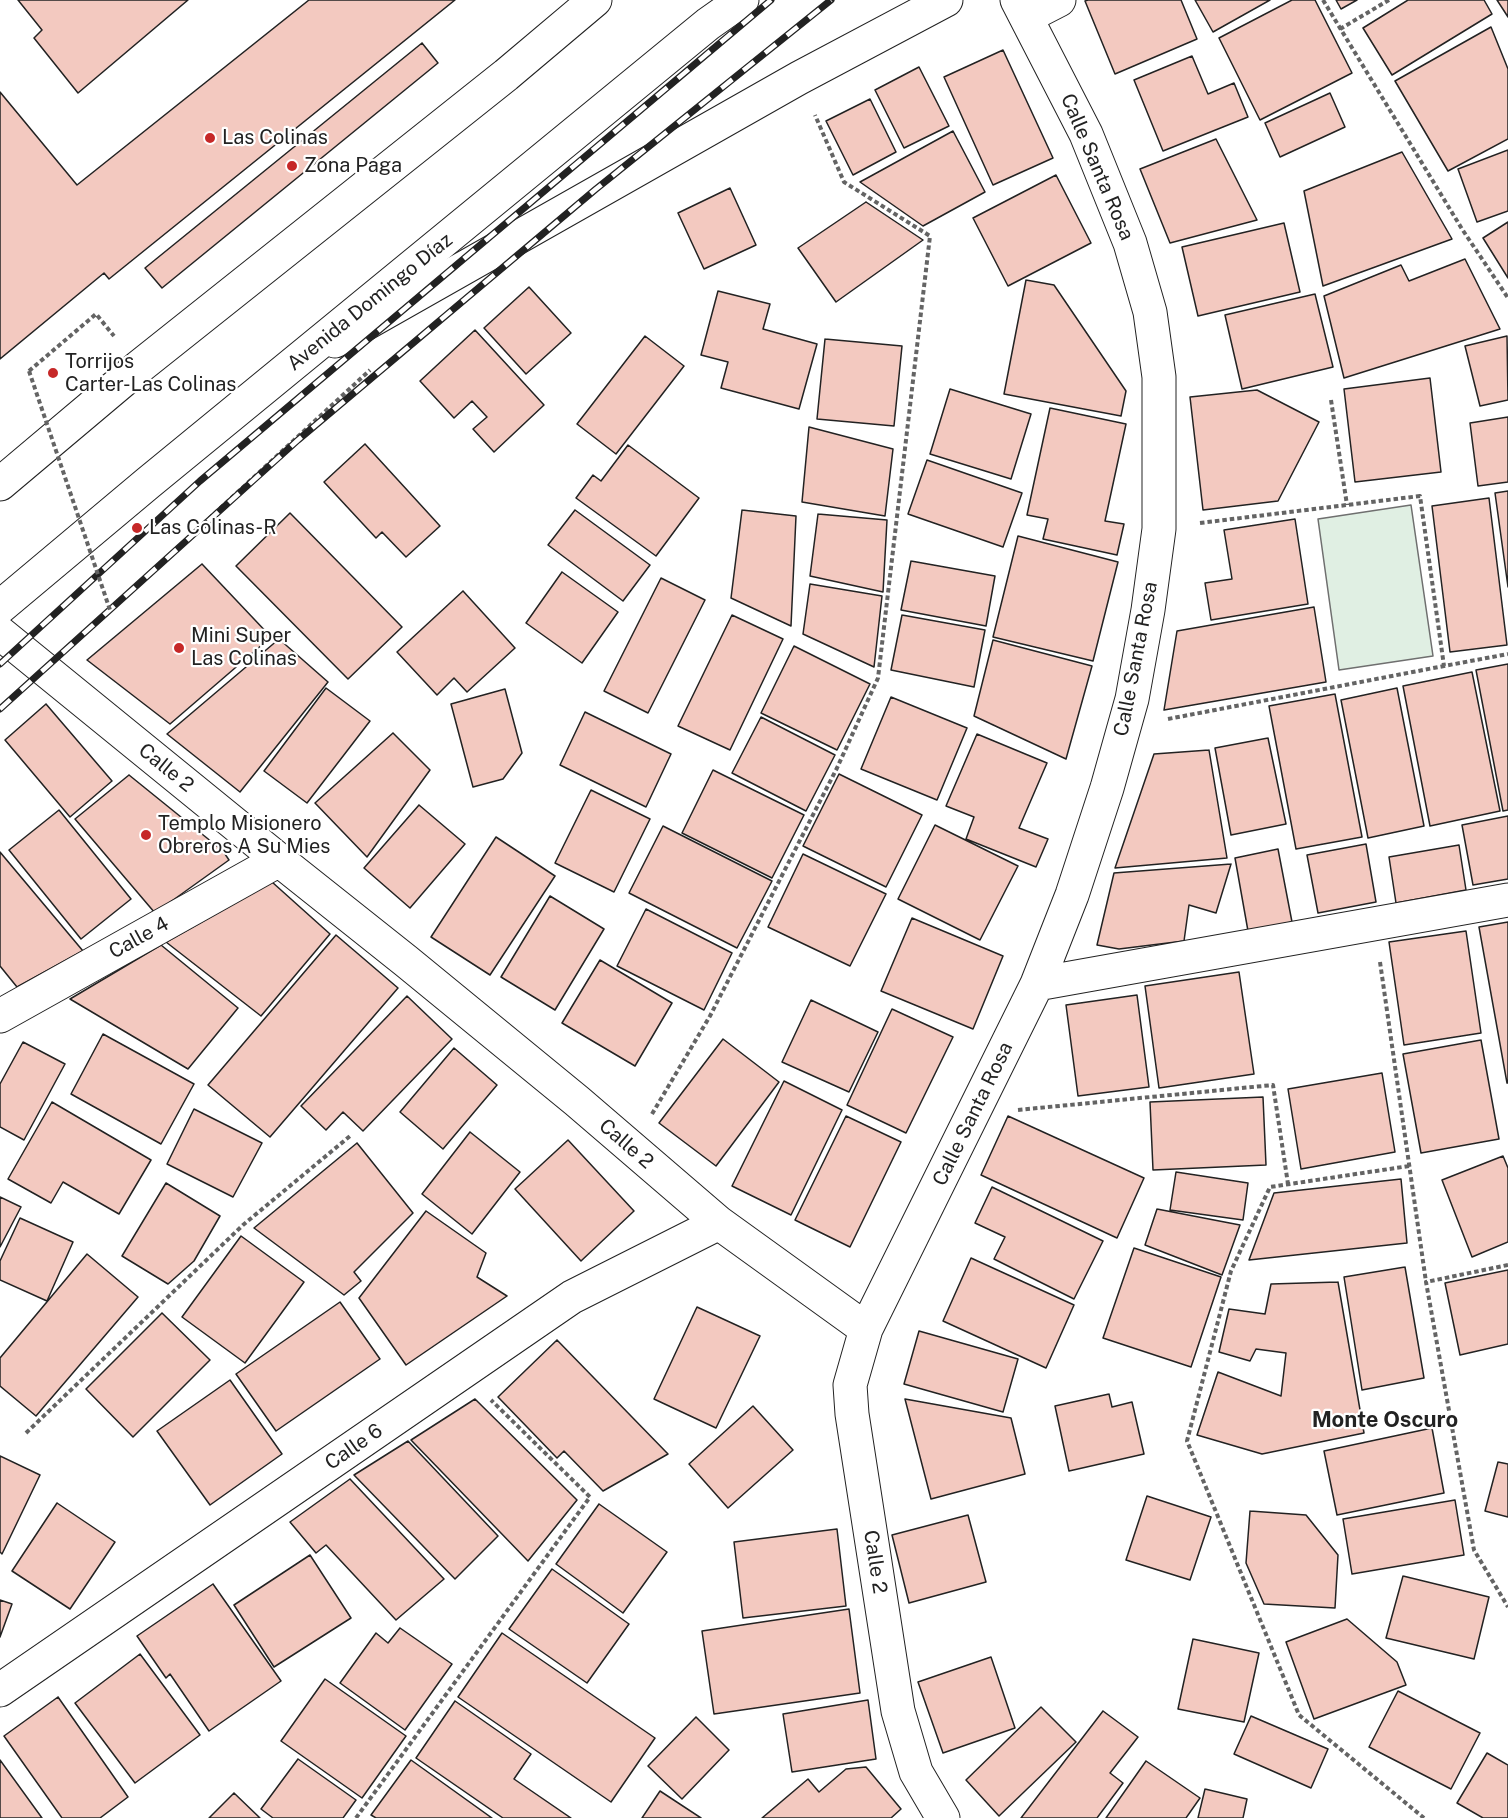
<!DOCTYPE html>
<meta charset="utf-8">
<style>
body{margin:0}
canvas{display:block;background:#fff}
</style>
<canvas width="1508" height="1818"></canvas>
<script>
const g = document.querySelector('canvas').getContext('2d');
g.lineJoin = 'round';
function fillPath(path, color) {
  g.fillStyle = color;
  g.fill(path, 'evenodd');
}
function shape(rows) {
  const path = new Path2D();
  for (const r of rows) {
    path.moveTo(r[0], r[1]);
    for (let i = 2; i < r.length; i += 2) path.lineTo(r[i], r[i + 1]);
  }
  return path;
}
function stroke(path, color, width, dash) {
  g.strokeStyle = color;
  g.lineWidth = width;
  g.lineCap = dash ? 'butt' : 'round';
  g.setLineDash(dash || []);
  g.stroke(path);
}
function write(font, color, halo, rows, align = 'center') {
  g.font = font + ' "Public Sans",sans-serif';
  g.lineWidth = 4.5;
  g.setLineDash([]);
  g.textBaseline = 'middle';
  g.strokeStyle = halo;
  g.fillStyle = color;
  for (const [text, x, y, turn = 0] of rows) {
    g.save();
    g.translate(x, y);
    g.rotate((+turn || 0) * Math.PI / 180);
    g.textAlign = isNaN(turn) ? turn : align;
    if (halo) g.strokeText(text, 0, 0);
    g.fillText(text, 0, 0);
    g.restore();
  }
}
const green = shape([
 [1411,505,1433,656,1339,670,1318,519,1411,505]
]);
fillPath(green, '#e0efe3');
stroke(green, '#6f6f6f', 1.5);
const building = shape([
 [18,0,188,0,78,93,34,38,42,30,18,0],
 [309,0,455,0,109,279,104,273,0,359,0,92,77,185,309,0],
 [1088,0,1181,0,1197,39,1115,74,1085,1,1088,0],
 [1195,0,1270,0,1213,32,1195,0],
 [1292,0,1315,0,1352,73,1260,120,1219,38,1292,0],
 [1336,0,1357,0,1341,9,1336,0],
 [1408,0,1484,0,1492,14,1392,75,1363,28,1408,0],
 [1497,0,1508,0,1508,17,1497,0],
 [1491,27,1508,69,1508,139,1448,171,1395,81,1491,27],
 [422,43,438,63,162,288,145,268,422,43],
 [1003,50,1053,158,993,185,944,77,1003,50],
 [1192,56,1208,94,1234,83,1248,117,1163,151,1134,80,1192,56],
 [919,67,949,126,904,148,875,90,919,67],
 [1330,93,1345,127,1280,157,1265,123,1330,93],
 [870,99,896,152,853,175,826,121,870,99],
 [953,131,985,192,923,226,860,182,953,131],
 [1216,139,1257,220,1170,243,1140,169,1216,139],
 [1508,150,1508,211,1477,222,1458,169,1508,150],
 [1402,152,1452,239,1323,286,1304,191,1402,152],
 [1056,175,1091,243,1008,286,973,218,1056,175],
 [730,188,756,245,704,269,678,213,730,188],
 [866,202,923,240,836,302,798,248,866,202],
 [1508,222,1508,278,1483,238,1508,222],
 [1284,223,1300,292,1198,316,1182,247,1284,223],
 [1465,259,1500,329,1344,378,1324,296,1401,265,1409,281,1465,259],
 [1026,280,1054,285,1126,391,1121,416,1004,394,1026,280],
 [529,287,571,333,526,374,484,328,529,287],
 [718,291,770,304,763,329,817,344,799,409,721,388,728,362,701,355,718,291],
 [1315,294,1333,367,1242,389,1225,315,1315,294],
 [475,330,544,405,494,452,473,429,487,417,472,401,454,418,420,381,475,330],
 [645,336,684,366,616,454,577,424,645,336],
 [1507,336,1508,400,1480,406,1465,346,1507,336],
 [825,339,902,346,894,426,817,419,825,339],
 [1430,378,1441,472,1355,482,1344,389,1430,378],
 [950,389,1031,414,1011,479,930,454,950,389],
 [1257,390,1319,422,1278,501,1203,510,1190,397,1257,390],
 [1050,408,1126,424,1105,521,1124,524,1117,555,1043,539,1048,519,1027,515,1050,408],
 [1508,417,1508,482,1478,486,1470,423,1508,417],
 [809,427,893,449,885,516,802,502,809,427],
 [365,444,440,526,406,557,382,532,376,538,324,482,365,444],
 [628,445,699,498,656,556,576,498,593,475,601,481,628,445],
 [927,460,1022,493,1003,547,908,514,927,460],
 [1508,491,1508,587,1495,493,1508,491],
 [1489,498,1507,645,1450,652,1432,506,1489,498],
 [575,510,650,565,623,601,548,545,575,510],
 [742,510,796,516,791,626,731,598,742,510],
 [290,513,402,627,348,679,236,566,290,513],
 [818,514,887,520,883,592,810,576,818,514],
 [1295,519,1308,604,1211,620,1205,583,1232,579,1224,530,1295,519],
 [1018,536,1118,562,1093,661,993,637,1018,536],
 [911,561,995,576,986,626,901,610,911,561],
 [202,564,271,637,170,724,87,660,202,564],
 [562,572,618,612,582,663,526,623,562,572],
 [661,578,705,600,648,713,604,691,661,578],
 [810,584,882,596,874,667,803,634,810,584],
 [463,591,515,648,467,692,454,678,437,695,397,652,463,591],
 [1314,607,1326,682,1164,710,1177,631,1314,607],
 [732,615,783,639,730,750,678,726,732,615],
 [902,615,985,630,974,687,891,670,902,615],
 [279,639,328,682,240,792,167,734,279,639],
 [993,640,1092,666,1066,759,974,716,993,640],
 [794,646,870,684,837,750,761,713,794,646],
 [1508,664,1508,810,1503,811,1476,670,1508,664],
 [1472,672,1500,811,1430,826,1403,686,1472,672],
 [326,688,370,721,307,803,264,771,326,688],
 [1397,688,1424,826,1368,838,1341,700,1397,688],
 [505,689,522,753,503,779,473,787,451,704,505,689],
 [1335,694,1362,837,1296,849,1269,706,1335,694],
 [891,697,967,728,937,800,861,769,891,697],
 [46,704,112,781,70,817,5,740,46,704],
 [585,712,671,754,646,807,560,765,585,712],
 [761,717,835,755,806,811,732,773,761,717],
 [393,733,430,770,367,857,315,803,393,733],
 [977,734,1047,763,1019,828,1048,839,1036,867,966,839,974,817,946,806,977,734],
 [1268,738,1286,824,1231,835,1215,748,1268,738],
 [1209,750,1227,858,1115,868,1154,754,1209,750],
 [713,770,804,815,772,878,682,833,713,770],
 [839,774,922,815,886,887,803,846,839,774],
 [129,775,223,851,229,860,155,913,75,819,129,775],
 [591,790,650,819,614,892,555,863,591,790],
 [419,805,465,844,410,908,364,868,419,805],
 [59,810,131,899,81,939,9,850,59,810],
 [1508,816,1508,879,1473,885,1462,825,1508,816],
 [935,825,1018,866,980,940,898,899,935,825],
 [663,826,772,881,737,948,629,893,663,826],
 [496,837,555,876,490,975,431,937,496,837],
 [1366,844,1376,902,1318,913,1307,855,1366,844],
 [1459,845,1466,890,1396,903,1389,857,1459,845],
 [1278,849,1292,922,1248,931,1235,858,1278,849],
 [0,852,83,951,17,987,0,966,0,852],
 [803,854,886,894,850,966,768,927,803,854],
 [1231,864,1216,913,1189,905,1184,941,1119,949,1097,945,1114,873,1231,864],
 [272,882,330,934,261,1016,166,942,272,882],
 [550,896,604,929,555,1010,501,977,550,896],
 [646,909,732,953,704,1010,617,966,646,909],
 [912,918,1003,956,973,1029,881,991,912,918],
 [1508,922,1508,1083,1507,1083,1479,927,1508,922],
 [1466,931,1481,1033,1404,1045,1389,942,1466,931],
 [336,935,398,988,270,1137,208,1085,336,935],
 [161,945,238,1008,188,1069,70,999,161,945],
 [600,960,672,1003,635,1066,562,1023,600,960],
 [1239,972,1254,1074,1159,1088,1145,986,1239,972],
 [1137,995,1149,1087,1078,1096,1066,1005,1137,995],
 [407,996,452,1039,363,1131,343,1112,326,1130,301,1106,407,996],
 [811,1000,878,1032,849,1092,782,1062,811,1000],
 [892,1009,953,1037,906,1133,847,1105,892,1009],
 [103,1034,194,1084,161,1144,71,1094,103,1034],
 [723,1039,779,1082,716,1166,659,1123,723,1039],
 [1481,1040,1499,1139,1421,1153,1403,1054,1481,1040],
 [23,1042,65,1064,24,1140,0,1127,0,1084,23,1042],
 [454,1048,497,1085,443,1149,400,1112,454,1048],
 [1382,1073,1395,1152,1301,1169,1288,1089,1382,1073],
 [784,1081,842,1110,791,1215,732,1186,784,1081],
 [1263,1097,1266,1165,1153,1170,1150,1102,1263,1097],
 [52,1102,151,1160,119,1214,63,1182,51,1203,8,1179,52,1102],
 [194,1109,262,1143,233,1197,167,1164,194,1109],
 [846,1116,901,1142,850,1247,795,1220,846,1116],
 [1008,1116,1144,1178,1117,1238,981,1175,1008,1116],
 [470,1132,520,1172,472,1234,422,1194,470,1132],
 [568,1140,634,1211,581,1261,515,1189,568,1140],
 [357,1143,413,1213,354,1272,361,1281,344,1295,254,1228,357,1143],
 [1503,1156,1508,1168,1508,1242,1472,1257,1442,1180,1503,1156],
 [1176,1172,1248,1183,1243,1220,1170,1210,1176,1172],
 [1401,1179,1407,1243,1249,1260,1274,1193,1401,1179],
 [166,1183,220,1216,194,1261,168,1284,122,1256,166,1183],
 [992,1187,1103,1241,1074,1299,994,1259,1005,1237,975,1223,992,1187],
 [0,1197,21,1207,0,1247,0,1197],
 [1157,1209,1240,1225,1222,1275,1145,1245,1157,1209],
 [426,1211,486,1253,477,1277,507,1296,406,1365,359,1298,426,1211],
 [20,1218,73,1242,47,1301,0,1280,0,1261,20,1218],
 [241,1236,304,1282,245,1363,182,1317,241,1236],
 [1134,1248,1221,1277,1191,1367,1103,1338,1134,1248],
 [87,1254,138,1297,36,1416,0,1386,0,1358,87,1254],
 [971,1258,1074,1305,1046,1368,943,1321,971,1258],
 [1405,1267,1424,1378,1362,1390,1344,1277,1405,1267],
 [1508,1270,1508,1344,1460,1355,1445,1283,1508,1270],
 [1338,1282,1364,1433,1262,1454,1197,1435,1218,1372,1281,1396,1286,1353,1256,1349,1250,1361,1219,1352,1229,1309,1265,1314,1271,1284,1338,1282],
 [340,1302,380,1359,276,1431,236,1374,340,1302],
 [697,1307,760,1336,716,1428,654,1399,697,1307],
 [162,1313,210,1360,133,1437,86,1389,162,1313],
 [919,1331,1018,1359,1003,1412,904,1384,919,1331],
 [557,1340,668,1454,603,1491,564,1451,557,1458,498,1397,557,1340],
 [230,1380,282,1454,210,1505,157,1431,230,1380],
 [1109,1394,1112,1407,1132,1402,1144,1454,1069,1471,1055,1406,1109,1394],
 [475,1399,577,1500,528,1561,411,1440,475,1399],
 [905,1399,1011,1418,1025,1474,931,1499,905,1399],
 [753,1406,793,1450,728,1508,689,1464,753,1406],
 [1432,1428,1444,1493,1337,1515,1324,1451,1432,1428],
 [408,1441,498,1536,455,1579,354,1475,408,1441],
 [0,1456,40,1475,2,1554,0,1552,0,1456],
 [1498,1462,1508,1464,1508,1517,1485,1511,1498,1462],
 [350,1479,444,1579,396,1620,326,1545,316,1553,290,1522,350,1479],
 [1147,1496,1211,1517,1190,1580,1126,1560,1147,1496],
 [1455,1500,1464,1555,1352,1574,1343,1519,1455,1500],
 [57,1503,115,1542,70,1609,12,1571,57,1503],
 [599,1504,667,1552,623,1613,556,1564,599,1504],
 [1250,1511,1306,1515,1338,1555,1335,1608,1264,1604,1246,1563,1250,1511],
 [968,1515,986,1582,909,1603,892,1535,968,1515],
 [837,1529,846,1606,743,1618,734,1542,837,1529],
 [310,1555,351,1618,274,1667,234,1605,310,1555],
 [552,1569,629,1624,587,1683,509,1629,552,1569],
 [1403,1576,1489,1597,1474,1659,1386,1638,1403,1576],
 [213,1584,281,1681,209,1731,170,1674,166,1678,137,1636,213,1584],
 [0,1600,12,1604,0,1637,0,1600],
 [849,1609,860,1693,714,1714,702,1631,849,1609],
 [1347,1619,1397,1662,1406,1685,1314,1719,1286,1642,1347,1619],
 [400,1628,452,1664,405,1730,340,1683,376,1633,388,1643,400,1628],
 [502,1633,655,1738,611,1802,458,1697,502,1633],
 [1193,1639,1259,1653,1244,1722,1178,1709,1193,1639],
 [140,1654,200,1735,135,1783,75,1703,140,1654],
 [991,1657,1015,1728,943,1753,918,1682,991,1657],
 [325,1679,406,1736,362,1798,281,1741,325,1679],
 [1398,1691,1480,1733,1451,1789,1369,1747,1398,1691],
 [58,1697,128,1797,100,1818,62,1818,4,1736,58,1697],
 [868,1700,876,1759,792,1772,783,1714,868,1700],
 [455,1701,531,1754,514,1779,571,1818,503,1818,416,1758,455,1701],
 [1041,1707,1076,1742,999,1816,966,1780,1041,1707],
 [1103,1711,1138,1737,1110,1773,1123,1783,1097,1818,1021,1818,1103,1711],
 [1251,1716,1328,1749,1311,1788,1234,1754,1251,1716],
 [696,1717,729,1750,682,1799,648,1766,696,1717],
 [1487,1753,1508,1765,1508,1818,1483,1818,1457,1803,1487,1753],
 [298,1759,356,1800,343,1818,273,1818,261,1809,298,1759],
 [0,1760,42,1818,0,1818,0,1760],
 [411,1760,492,1818,376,1818,371,1815,411,1760],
 [1146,1761,1200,1798,1186,1818,1106,1818,1146,1761],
 [866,1767,901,1809,891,1818,762,1818,808,1779,819,1792,846,1769,866,1767],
 [1205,1789,1247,1799,1243,1818,1198,1818,1205,1789],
 [660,1791,701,1818,642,1818,660,1791],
 [234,1793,260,1818,209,1818,234,1793]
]);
fillPath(building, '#f3c9c0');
stroke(building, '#222', 1.5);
const street = shape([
 [1026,17,1059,0],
 [0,633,279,860,406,961,577,1101,719,1223,866,1329,850,1385,852,1414,898,1711,916,1772,943,1818],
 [1037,984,1508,900],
 [0,1016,279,860],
 [866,1329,1037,984,1072,895,1107,788,1132,699,1148,610,1159,529,1159,377,1150,312,1130,243,1086,134,1017,0],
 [0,1690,572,1297,719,1223]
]);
const secondary = shape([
 [335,341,799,78,946,0]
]);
const primary = shape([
 [0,484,139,367,506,75,595,0],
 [0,607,148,483,708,24,742,0]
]);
stroke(street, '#222', 35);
stroke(secondary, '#222', 35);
stroke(primary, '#222', 35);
stroke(shape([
 [1323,0,1462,229,1508,298],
 [1340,29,1389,0],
 [29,371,96,314,114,336],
 [1331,400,1347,505],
 [1200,523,1420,496,1444,666,1508,654],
 [110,610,370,370],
 [1168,719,1444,666],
 [1380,962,1426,1282],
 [1018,1110,1273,1085,1288,1184],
 [652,1114,710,1016,837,768,878,678,930,236,844,182,815,115],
 [1409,1166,1270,1187,1231,1271,1187,1441,1299,1715,1424,1818],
 [1508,1265,1426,1282,1474,1550,1508,1607],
 [26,1433,243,1225,350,1136],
 [356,1818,590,1497,491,1400]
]), '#646464', 4, [4.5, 3]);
stroke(street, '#fff', 33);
stroke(secondary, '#fff', 33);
stroke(primary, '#fff', 33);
const rail = shape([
 [0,664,200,481,771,0],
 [0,709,298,440,596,189,831,0]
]);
stroke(rail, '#222', 7);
stroke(rail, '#fff', 4.5, [14]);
stroke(shape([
 [29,371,110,610]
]), '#646464', 4, [4.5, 3]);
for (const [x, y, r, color] of [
 [210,138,6,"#c62828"],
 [292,166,6,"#c62828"],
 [53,373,6,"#c62828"],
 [137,528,6,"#c62828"],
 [179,648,6,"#c62828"],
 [146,835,6,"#c62828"]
]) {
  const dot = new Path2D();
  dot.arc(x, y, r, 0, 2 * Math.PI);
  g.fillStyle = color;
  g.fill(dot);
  stroke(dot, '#fff', 2);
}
write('20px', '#222', '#fff', [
 ["Las Colinas",222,138],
 ["Zona Paga",304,166],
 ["Torrijos",65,362],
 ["Carter-Las Colinas",65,385],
 ["Las Colinas-R",149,528],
 ["Mini Super",191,636],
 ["Las Colinas",191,659],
 ["Templo Misionero",158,824],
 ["Obreros A Su Mies",158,847]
], 'left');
write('20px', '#222', '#fff', [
 ["Calle Santa Rosa",1097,167,67],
 ["Avenida Domingo Díaz",370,302,-39],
 ["Calle Santa Rosa",1136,659,-79],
 ["Calle 2",166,768,39],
 ["Calle 4",139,938,-29],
 ["Calle Santa Rosa",973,1114,-64],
 ["Calle 2",626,1144,41],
 ["Calle 6",354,1447,-35],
 ["Calle 2",875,1562,81]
]);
write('bold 22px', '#222', '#fff', [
 ["Monte Oscuro",1385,1420]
]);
</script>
